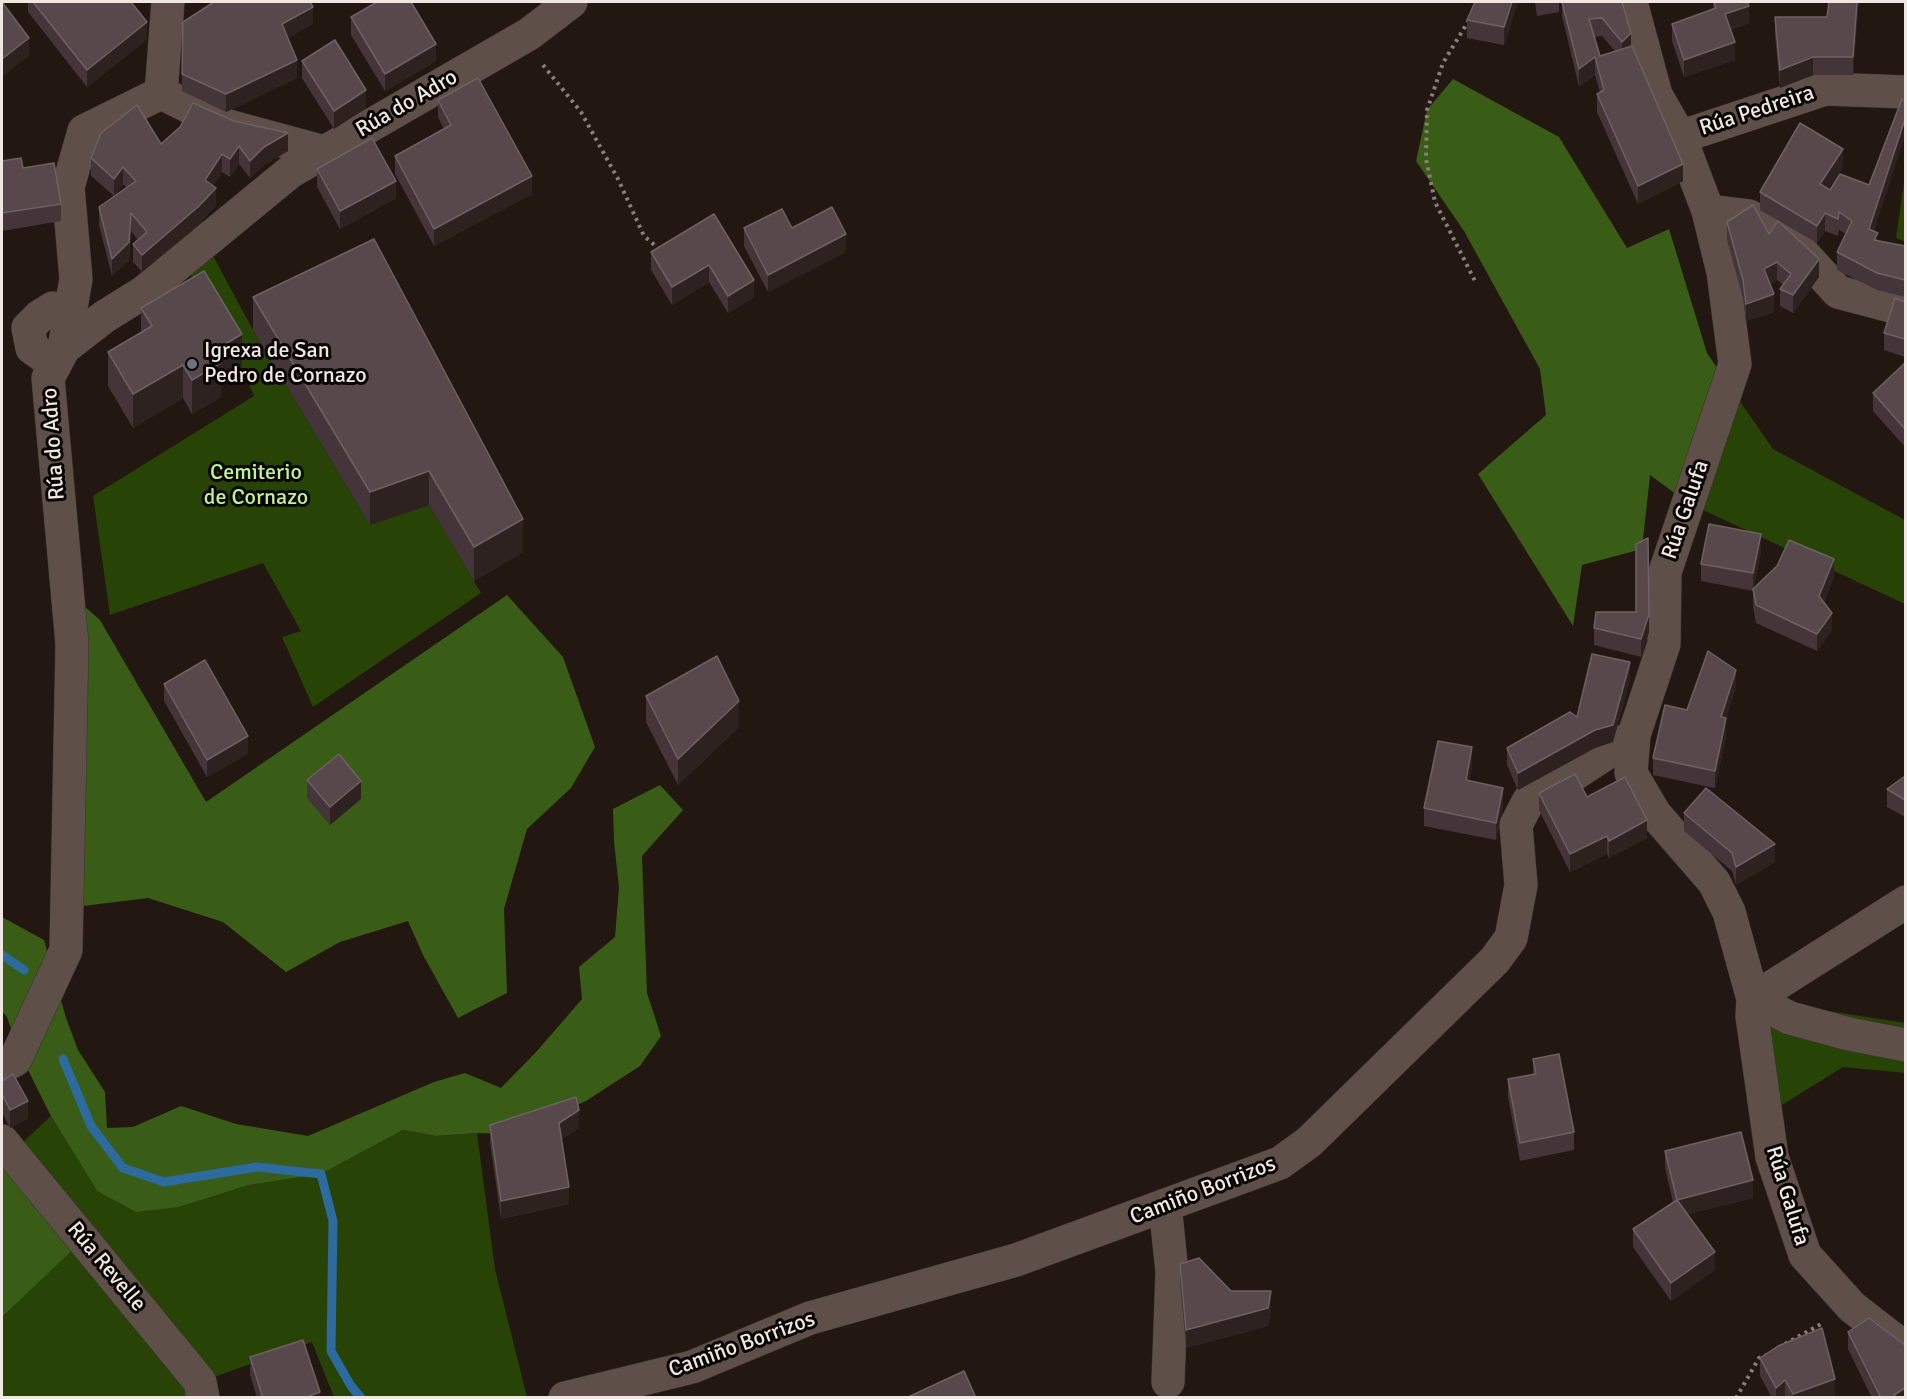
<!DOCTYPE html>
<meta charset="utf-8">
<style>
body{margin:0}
#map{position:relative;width:1907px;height:1399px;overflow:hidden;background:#231811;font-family:Signika,sans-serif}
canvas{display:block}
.frame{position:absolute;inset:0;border:3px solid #f0e7e3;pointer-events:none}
</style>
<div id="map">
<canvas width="1907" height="1399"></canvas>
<div class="frame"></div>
</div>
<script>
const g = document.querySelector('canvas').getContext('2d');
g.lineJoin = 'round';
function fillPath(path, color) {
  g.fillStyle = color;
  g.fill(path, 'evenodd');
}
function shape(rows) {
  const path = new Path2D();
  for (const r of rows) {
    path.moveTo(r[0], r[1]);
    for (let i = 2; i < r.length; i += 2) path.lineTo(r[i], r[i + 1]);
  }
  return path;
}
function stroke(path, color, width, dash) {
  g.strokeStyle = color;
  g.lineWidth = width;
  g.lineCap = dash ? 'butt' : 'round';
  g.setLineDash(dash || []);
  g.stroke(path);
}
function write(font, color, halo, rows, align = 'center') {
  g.font = font + ' Signika,sans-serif';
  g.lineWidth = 6;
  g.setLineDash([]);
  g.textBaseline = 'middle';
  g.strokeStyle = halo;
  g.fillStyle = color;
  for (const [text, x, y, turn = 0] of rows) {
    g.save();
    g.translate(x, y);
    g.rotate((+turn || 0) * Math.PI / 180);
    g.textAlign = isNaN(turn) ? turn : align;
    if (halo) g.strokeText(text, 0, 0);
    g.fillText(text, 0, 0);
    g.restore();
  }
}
fillPath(shape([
 [1905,176,1905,242,1896,238],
 [211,252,253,330,370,525,429,505,481,593,313,707,282,637,301,631,263,563,110,615,93,496,254,396,242,368,204,304,190,273],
 [1728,384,1773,449,1905,520,1905,604,1688,503],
 [1753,999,1905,1023,1905,1073,1843,1067,1753,1123],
 [51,1116,97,1191,179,1207,249,1185,321,1174,403,1130,436,1136,477,1133,495,1269,527,1397,334,1397,312,1342,200,1382,203,1397,2,1398,2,1315,11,1153]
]), '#274306');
fillPath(shape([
 [1453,79,1559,137,1627,248,1669,229,1707,353,1728,384,1688,503,1650,475,1642,549,1582,565,1573,626,1478,474,1546,415,1540,369,1464,231,1416,161,1427,110],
 [67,591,100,620,206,802,507,595,563,657,595,747,571,788,527,829,504,909,507,993,458,1018,423,955,408,921,340,942,286,972,223,922,148,898,67,908],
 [660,785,683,810,642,856,647,993,661,1036,640,1066,586,1101,552,1116,502,1134,477,1133,436,1136,403,1130,321,1174,249,1185,179,1207,136,1212,97,1191,51,1116,19,1052,7,1017,2,1011,2,917,44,940,66,1018,78,1050,105,1092,107,1128,133,1127,181,1106,236,1124,308,1136,434,1082,465,1073,501,1088,537,1051,582,999,579,967,615,937,619,888,614,841,613,809],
 [2,1161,83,1240,2,1317]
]), '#395c16');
stroke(shape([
 [2,955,24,970],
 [63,1059,91,1126,123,1168,164,1182,257,1167,321,1174,333,1221,331,1351,351,1386,361,1398]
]), '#2d6a9e', 9);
const minor = shape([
 [1631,2,1656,95,1680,137,1708,211,1723,272,1735,364,1665,572,1664,644,1634,735,1631,773,1655,814,1714,882,1729,912,1753,999,1752,1016,1772,1157,1805,1255,1852,1307,1906,1349],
 [161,93,228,126,324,152],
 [161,93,168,2],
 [1680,137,1825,89,1906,92],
 [1708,211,1749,216,1788,237,1838,292,1906,310],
 [64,348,76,279,68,187,84,131,161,93],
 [55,364,32,348,28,328,40,316,53,308,69,319],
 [1753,999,1906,902],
 [1753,999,1790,1018,1849,1034,1906,1045],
 [2,1067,15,1060,66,950,72,644,48,378,64,348,104,317,144,292,290,172,529,34,571,2],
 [2,1141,200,1382,203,1398],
 [1165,1205,1172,1272,1168,1382],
 [565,1398,692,1367,810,1318,1016,1260,1280,1163,1309,1142,1495,960,1511,938,1521,885,1516,825,1529,800,1567,779,1634,735]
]);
stroke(minor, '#3a312e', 34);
stroke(shape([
 [1469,20,1443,63,1427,110,1426,159,1435,202,1475,281],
 [543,65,581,112,618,179,644,236,659,249],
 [1785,1344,1823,1323],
 [1736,1398,1759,1358,1766,1355]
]), '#8a807b', 4, [3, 4.5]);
stroke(minor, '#5e5049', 33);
fillPath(shape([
 [28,2,131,2,147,39,87,87,28,12],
 [1518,2,1504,45,1467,38,1467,20],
 [1535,2,1559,2,1559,12,1537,16],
 [1562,2,1622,2,1631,46,1683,181,1638,204,1597,112,1597,94,1600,92,1595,75,1579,87,1562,16],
 [1602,36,1615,51,1600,56,1594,37],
 [1713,2,1747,2,1749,23,1730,30,1735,60,1684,77,1672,41,1672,24,1713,9],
 [1858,9,1853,75,1813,75,1780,88,1775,35,1775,17,1827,17],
 [351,17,436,61,385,91,351,35],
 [313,24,288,38,297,78,226,112,182,91,182,74],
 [302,61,366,108,334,129,302,78],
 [438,100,532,194,434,246,395,174,395,156,444,129,438,117],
 [180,127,288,151,264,165,250,178,239,164,230,177,222,172,213,186,216,205,199,224,142,272,133,262,133,244,138,240,131,231,129,260,112,276,99,225,99,207,114,196,91,176,91,158,161,144],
 [123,184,126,187,115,195],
 [2,161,23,168,61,204,61,221,2,231],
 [1843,167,1828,189,1874,232,1878,241,1905,246,1905,297,1877,290,1837,270,1837,252,1846,234,1839,230,1838,236,1825,231,1817,243,1760,210,1760,192],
 [317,169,396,198,340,229,317,187],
 [714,214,754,297,728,313,709,282,672,305,651,270,651,252],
 [1727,222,1769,234,1819,277,1793,313,1780,306,1780,289,1783,285,1777,280,1770,284,1774,312,1746,321,1743,298,1727,240],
 [744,228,792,228,846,252,768,292,744,246],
 [253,297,523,552,474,581,429,505,370,525,253,330],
 [1905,302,1905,357,1884,350,1884,333],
 [141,308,242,368,221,381,221,397,192,414,183,398,133,428,108,386,108,352,141,333],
 [1905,363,1905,447,1873,411,1873,393],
 [1761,551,1753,591,1701,581,1701,564],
 [1834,577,1824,602,1832,630,1817,651,1756,623,1753,607,1753,589],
 [1594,628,1649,632,1641,657,1594,645],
 [1630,680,1613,742,1595,748,1518,790,1507,765,1507,748,1577,717],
 [164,684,248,754,207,777,164,701],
 [1736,687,1726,718,1726,736,1715,788,1653,775,1653,758,1687,710],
 [646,696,739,727,678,785,646,722],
 [1472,765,1469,781,1503,805,1496,840,1424,826,1424,808],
 [1905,776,1905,817,1887,807,1887,789],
 [307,780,361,799,330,825,307,798],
 [1539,793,1587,797,1647,838,1609,858,1607,854,1570,872,1539,810],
 [1684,813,1775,862,1736,885,1732,871,1684,831],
 [1533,1059,1574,1132,1574,1150,1520,1161,1508,1097,1508,1079,1533,1074],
 [2,1081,28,1118,10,1128,2,1112],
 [490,1125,579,1128,562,1139,569,1204,501,1219,490,1142],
 [1665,1151,1753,1198,1688,1214,1715,1270,1671,1301,1633,1247,1633,1229,1673,1202,1665,1168],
 [1180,1264,1231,1291,1271,1309,1268,1326,1186,1348,1180,1282],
 [1848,1332,1905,1398,1872,1398,1848,1349],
 [250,1357,320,1398,257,1398,250,1375],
 [1760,1358,1835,1396,1832,1398,1772,1398,1760,1376]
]), '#433539');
fillPath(shape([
 [1512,2,1518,2,1504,45,1504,27],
 [1857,2,1861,2,1858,9,1853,75,1853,57],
 [1749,6,1749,23,1725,31,1725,14],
 [313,7,313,24,282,42,282,24],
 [147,22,147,39,87,87,87,70],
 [1631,33,1631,50,1622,59,1622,42],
 [29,38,29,56,2,77,2,59],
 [1735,42,1735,60,1684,77,1684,60],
 [436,44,436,61,385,91,385,74],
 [1595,57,1595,75,1579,87,1579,69],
 [1813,57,1813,75,1780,88,1780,70],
 [297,60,297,78,226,112,226,94],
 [366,90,366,108,334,129,334,111],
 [1905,119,1905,136,1869,247,1869,229],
 [288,133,288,151,264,165,250,178,250,161,264,147],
 [239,146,239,164,230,177,230,159],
 [1843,149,1843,167,1820,202,1820,184],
 [222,154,222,172,205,198,205,180],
 [1683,164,1683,181,1638,204,1638,186],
 [123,167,123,184,114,197,114,179],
 [532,176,532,194,434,246,434,229],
 [396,181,396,198,340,229,340,211],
 [216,188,216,205,199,224,142,272,142,255],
 [131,213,129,260,112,276,112,259],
 [1825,213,1825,231,1817,243,1817,226],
 [846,234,846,252,768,292,768,275],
 [1819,259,1819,277,1793,313,1793,295],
 [1777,262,1777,280,1764,287,1764,269],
 [709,265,709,282,672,305,672,287],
 [754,280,754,297,728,313,728,296],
 [1774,294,1774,312,1746,321,1746,304],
 [242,334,242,368,221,381,221,397,192,414,192,380,214,351],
 [183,365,183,398,133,428,133,394],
 [429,471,429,505,370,525,370,492],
 [523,519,523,552,474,581,474,547],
 [1761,534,1761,551,1753,591,1753,573],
 [1834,559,1834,577,1819,613,1819,596],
 [1832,613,1832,630,1817,651,1817,634],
 [1649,614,1649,632,1641,657,1641,639],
 [1630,662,1630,680,1613,742,1595,748,1518,790,1518,773,1595,730],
 [1736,670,1736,687,1721,735,1721,717],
 [739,701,739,727,678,785,678,759],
 [1726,718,1726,736,1715,788,1715,771],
 [248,736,248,754,207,777,207,760],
 [1472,747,1472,765,1466,798,1466,780],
 [361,781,361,799,330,825,330,807],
 [1503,788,1503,805,1496,840,1496,823],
 [1647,820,1647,838,1609,858,1609,841],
 [1607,836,1607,854,1570,872,1570,854],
 [1775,844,1775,862,1736,885,1736,867],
 [28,1101,28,1118,10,1128,10,1110],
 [579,1110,579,1128,559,1141,559,1123],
 [1753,1180,1753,1198,1677,1217,1677,1200],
 [569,1187,569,1204,501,1219,501,1201],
 [1715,1252,1715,1270,1671,1301,1671,1283],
 [1271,1291,1271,1309,1268,1326,1186,1348,1186,1330],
 [1835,1379,1835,1396,1832,1398,1793,1398,1793,1394],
 [1785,1380,1785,1398,1776,1398,1776,1388],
 [1905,1388,1905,1398,1894,1398,1894,1395],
 [320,1392,320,1398,304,1398]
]), '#2e2221');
const building = shape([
 [2,2,29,38,2,59,2,2],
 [33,2,131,2,147,22,87,70,33,2],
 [214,2,310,2,313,7,282,24,297,60,226,94,182,74,183,22,214,2],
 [377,2,411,2,436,44,385,74,351,17,377,2],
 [1475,2,1512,2,1504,27,1467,20,1475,2],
 [1562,2,1622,2,1631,33,1622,42,1602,18,1589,19,1600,56,1632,46,1683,164,1638,186,1597,94,1604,90,1595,57,1579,69,1562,2],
 [1714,2,1747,2,1749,6,1725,14,1735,42,1684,60,1672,24,1716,8,1714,2],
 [1829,2,1857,2,1853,57,1813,57,1780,70,1775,17,1827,17,1829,2],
 [335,40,366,90,334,111,302,61,335,40],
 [478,78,532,176,434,229,395,156,451,125,438,100,478,78],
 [1902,99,1905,101,1905,119,1869,229,1878,233,1874,240,1905,246,1905,280,1877,273,1837,252,1852,221,1839,212,1838,219,1825,213,1817,226,1760,192,1800,123,1843,149,1820,184,1830,190,1840,174,1869,185,1902,99],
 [193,103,234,121,288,133,264,147,250,161,239,146,230,159,222,154,205,180,216,188,199,206,142,255,133,244,147,232,131,213,129,242,112,259,99,207,136,181,123,167,114,179,91,158,101,133,137,105,161,144,180,127,193,103],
 [372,138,396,181,340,211,317,169,372,138],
 [21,158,23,168,54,163,61,204,2,213,2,161,21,158],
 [1753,205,1769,234,1778,221,1819,259,1793,295,1780,289,1791,274,1777,262,1764,269,1774,294,1746,304,1743,280,1727,222,1753,205],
 [832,207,846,234,768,275,744,228,782,209,792,228,832,207],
 [714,214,754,280,728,296,709,265,672,287,651,252,714,214],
 [374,239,523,519,474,547,429,471,370,492,253,297,374,239],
 [204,271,242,334,214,351,221,363,192,380,183,365,133,394,108,352,152,326,141,308,204,271],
 [1895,298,1905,302,1905,339,1884,333,1895,298],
 [1905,363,1905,429,1873,393,1905,363],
 [1709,524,1761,534,1753,573,1701,564,1709,524],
 [1648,538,1649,614,1641,639,1594,628,1596,612,1636,612,1636,544,1648,538],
 [1789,540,1834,559,1819,596,1832,613,1817,634,1756,605,1753,589,1777,566,1789,540],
 [1708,651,1736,670,1721,717,1726,718,1715,771,1653,758,1665,705,1687,710,1708,651],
 [1592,654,1630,662,1613,725,1595,730,1518,773,1507,748,1570,712,1577,717,1592,654],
 [717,656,739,701,678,759,646,696,717,656],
 [205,660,248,736,207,760,164,684,205,660],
 [1438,741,1472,747,1466,780,1503,788,1496,823,1424,808,1438,741],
 [339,754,361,781,330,807,307,780,339,754],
 [1575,774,1587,797,1625,777,1647,820,1609,841,1607,836,1570,854,1539,793,1575,774],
 [1905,776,1905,800,1887,789,1905,776],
 [1706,788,1775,844,1736,867,1732,853,1684,813,1706,788],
 [1559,1054,1574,1132,1520,1143,1508,1079,1536,1074,1533,1059,1559,1054],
 [13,1074,28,1101,10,1110,2,1094,2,1081,13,1074],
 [576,1097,579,1110,559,1123,569,1187,501,1201,490,1125,576,1097],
 [1741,1132,1753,1180,1677,1200,1665,1151,1741,1132],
 [1677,1200,1715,1252,1671,1283,1633,1229,1677,1200],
 [1199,1258,1231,1291,1271,1291,1268,1308,1186,1330,1180,1264,1199,1258],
 [1869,1318,1905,1345,1905,1388,1894,1395,1896,1398,1881,1398,1848,1332,1869,1318],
 [1822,1328,1835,1379,1793,1394,1785,1380,1776,1388,1760,1358,1778,1346,1822,1328],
 [303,1340,320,1392,304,1398,263,1398,250,1357,303,1340],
 [964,1371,976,1398,906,1398,964,1371]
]);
fillPath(building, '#56484b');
stroke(building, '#6e6163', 1.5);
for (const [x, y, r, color] of [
 [192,364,6,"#6b7280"]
]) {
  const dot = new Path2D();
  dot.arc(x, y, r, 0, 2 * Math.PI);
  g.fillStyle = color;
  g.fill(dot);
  stroke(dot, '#090503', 2);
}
write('22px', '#f0e7e3', '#090503', [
 ["Rúa do Adro",407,104,-30],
 ["Rúa Pedreira",1757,111,-18],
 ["Rúa do Adro",54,444,-94],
 ["Rúa Galufa",1686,510,-71],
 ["Camiño Borrizos",1203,1191,-21],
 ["Rúa Galufa",1787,1196,73],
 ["Rúa Revelle",106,1267,50],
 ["Camiño Borrizos",742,1345,-20]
]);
write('22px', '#f0e7e3', '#090503', [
 ["Igrexa de San",204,351],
 ["Pedro de Cornazo",204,376]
], 'left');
write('22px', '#bcf292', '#090503', [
 ["Cemiterio",256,473],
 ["de Cornazo",256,498]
]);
</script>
